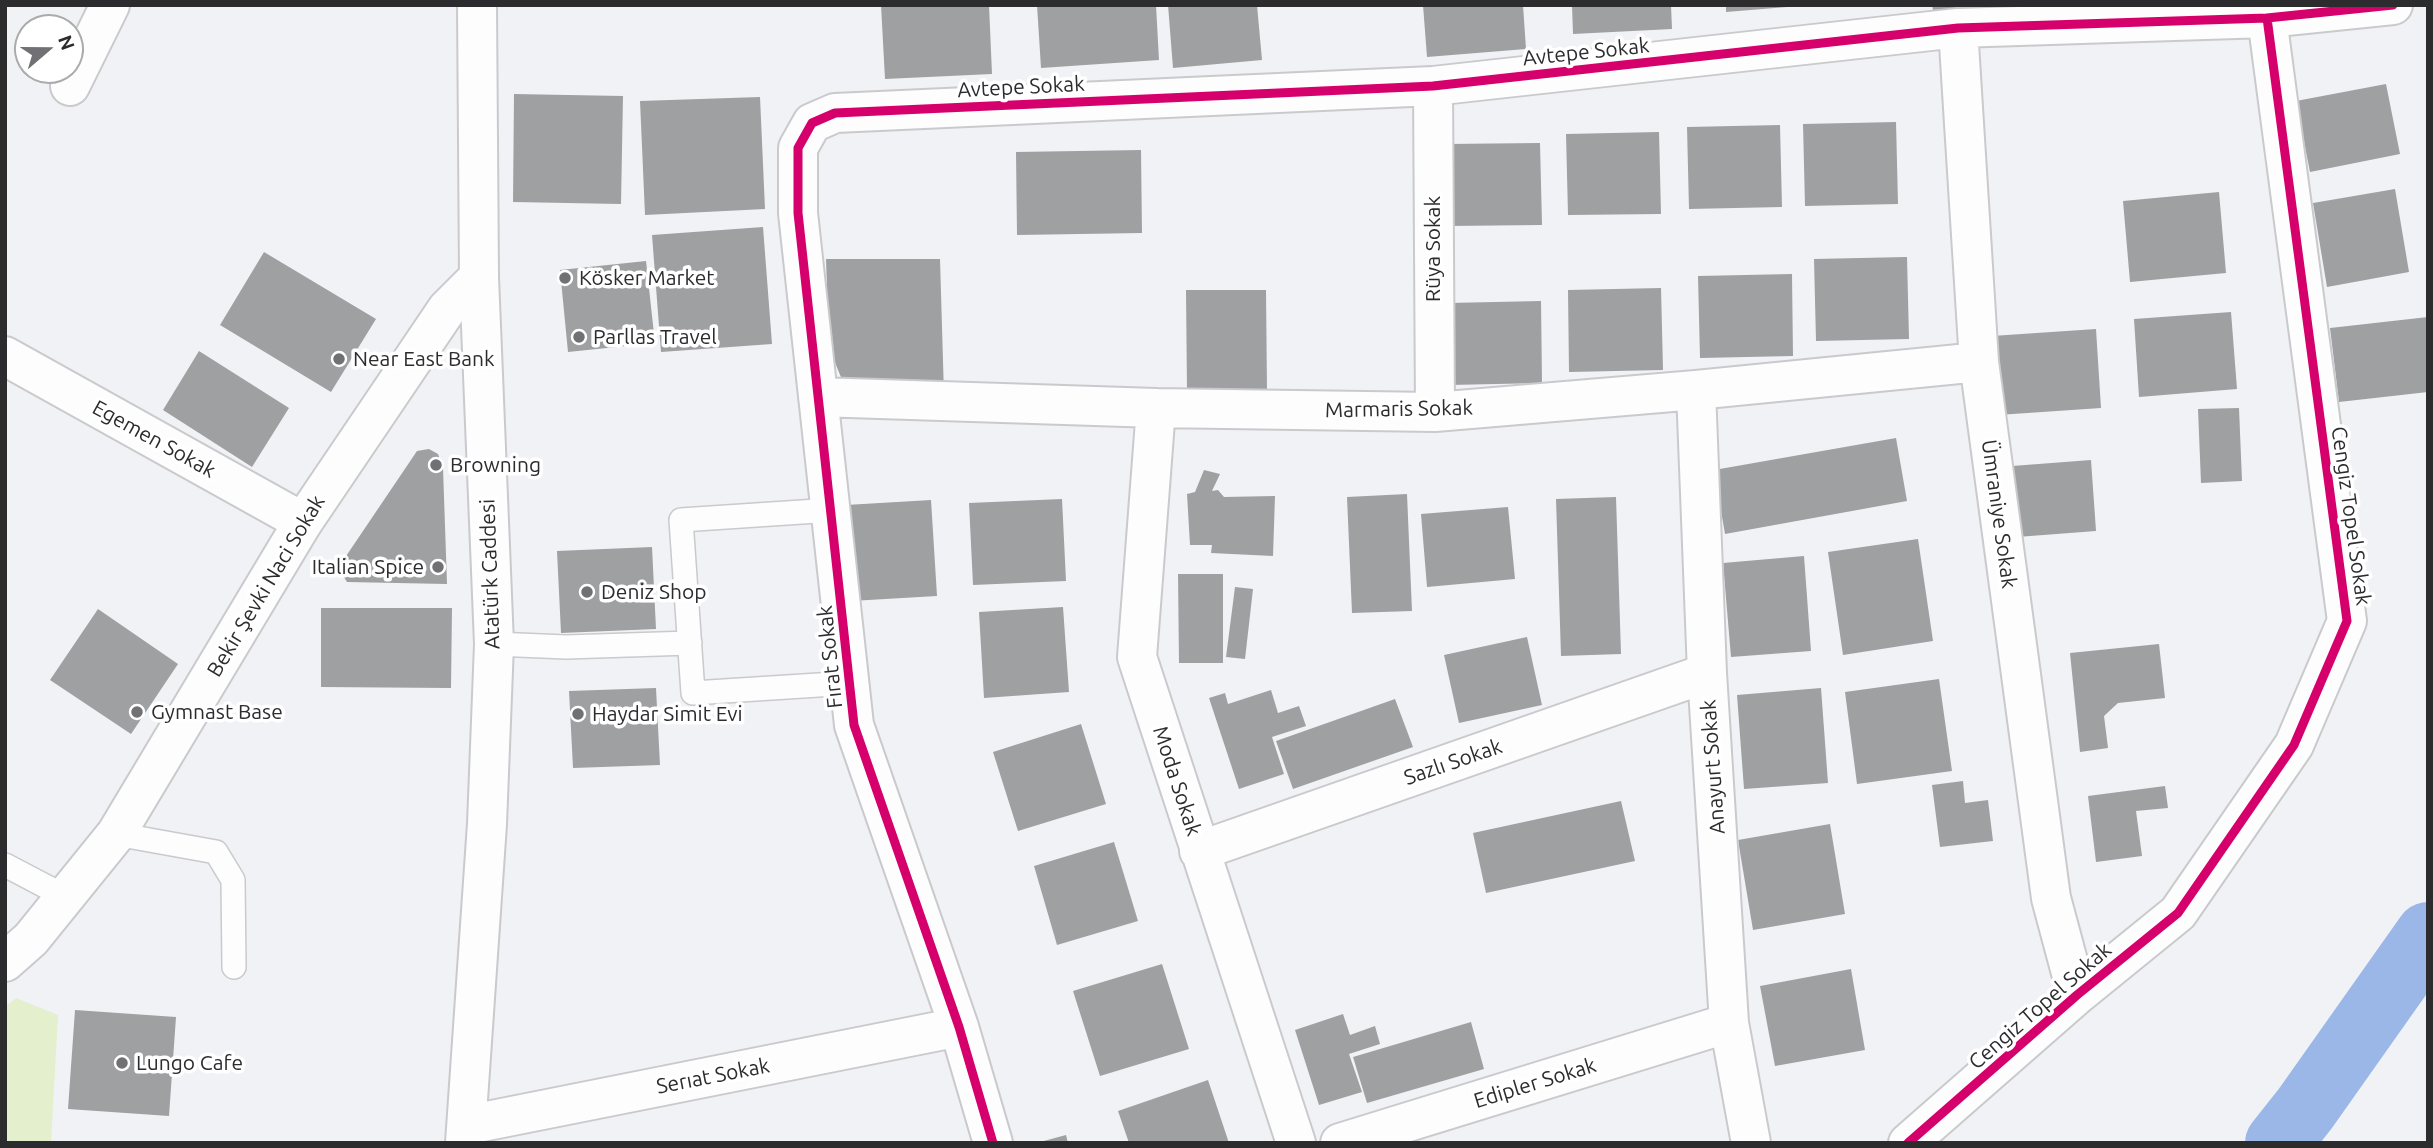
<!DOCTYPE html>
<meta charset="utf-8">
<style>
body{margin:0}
#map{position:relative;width:2433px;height:1148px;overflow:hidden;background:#f1f2f6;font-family:Ubuntu,sans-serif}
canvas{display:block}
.frame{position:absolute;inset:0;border:7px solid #2c2c2f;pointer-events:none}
.north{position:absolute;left:14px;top:14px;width:70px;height:70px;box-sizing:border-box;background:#fff;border:2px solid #ababac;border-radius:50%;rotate:70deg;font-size:19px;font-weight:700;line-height:28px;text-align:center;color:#2c2c2f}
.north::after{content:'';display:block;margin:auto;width:24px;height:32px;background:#717175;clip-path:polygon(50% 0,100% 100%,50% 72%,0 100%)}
</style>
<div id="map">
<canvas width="2433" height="1148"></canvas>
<div class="frame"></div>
<div class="north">N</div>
</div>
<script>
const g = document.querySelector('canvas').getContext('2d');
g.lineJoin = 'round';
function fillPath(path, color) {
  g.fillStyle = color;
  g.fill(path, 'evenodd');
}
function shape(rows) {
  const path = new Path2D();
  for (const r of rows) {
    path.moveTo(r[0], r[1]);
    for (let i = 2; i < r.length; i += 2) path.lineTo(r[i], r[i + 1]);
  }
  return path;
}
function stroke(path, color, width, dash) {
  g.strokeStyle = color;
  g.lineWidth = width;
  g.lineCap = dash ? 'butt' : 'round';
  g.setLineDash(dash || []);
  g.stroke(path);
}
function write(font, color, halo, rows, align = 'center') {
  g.font = font + ' Ubuntu,sans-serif';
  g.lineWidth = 7;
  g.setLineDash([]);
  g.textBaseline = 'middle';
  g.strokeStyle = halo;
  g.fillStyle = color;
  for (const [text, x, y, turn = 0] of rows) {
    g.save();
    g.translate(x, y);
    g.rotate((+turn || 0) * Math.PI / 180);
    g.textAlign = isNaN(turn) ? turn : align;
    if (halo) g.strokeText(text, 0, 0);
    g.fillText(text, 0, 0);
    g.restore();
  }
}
fillPath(shape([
 [16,998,58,1015,51,1143,5,1143,5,1007]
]), '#e4efcd');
stroke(shape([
 [2278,1143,2305,1109,2428,935]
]), '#9ab7e7', 66);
fillPath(shape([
 [881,5,989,5,992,74,885,79],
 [1037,5,1156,5,1159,60,1041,68],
 [1168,5,1257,5,1262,60,1173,68],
 [1423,5,1523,5,1526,49,1427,57],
 [1572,5,1671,5,1672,29,1573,34],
 [1726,5,1787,5,1787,7,1726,12],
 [1932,5,1971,5,1972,7,1933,10],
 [2386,84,2400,154,2310,172,2296,101],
 [514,94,623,96,621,204,513,202],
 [760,97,765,209,645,215,640,101],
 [1896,122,1898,204,1805,206,1803,124],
 [1780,125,1782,207,1689,209,1687,127],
 [1659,132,1661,214,1568,215,1566,134],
 [1540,143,1542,225,1448,226,1446,144],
 [1141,150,1142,233,1017,235,1016,152],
 [2395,189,2409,272,2327,287,2313,203],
 [2219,192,2226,273,2130,282,2123,201],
 [763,227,772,344,661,352,652,235],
 [264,252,376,319,331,392,220,325],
 [1907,257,1909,339,1816,341,1814,259],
 [826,259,940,259,944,395,843,382,829,348],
 [646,261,655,343,568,352,560,270],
 [1792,274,1793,356,1700,358,1698,276],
 [1661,288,1663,370,1569,372,1568,290],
 [1186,290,1266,290,1267,391,1187,391],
 [1541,301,1542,383,1450,385,1448,303],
 [2231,312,2237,389,2139,397,2134,319],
 [2428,317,2428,392,2339,402,2330,328],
 [2096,329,2101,408,1998,415,1992,336],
 [199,351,289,408,252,467,163,410],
 [2239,408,2242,481,2201,483,2198,409],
 [1896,438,1907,501,1725,534,1714,470],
 [429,449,438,454,443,468,447,584,347,582,338,568,417,451],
 [2091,460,2096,531,2017,537,2012,466],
 [1204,470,1220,474,1212,491,1218,490,1224,497,1275,496,1273,556,1211,553,1212,545,1190,545,1187,494,1195,492],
 [1407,494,1412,611,1352,613,1347,497],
 [1616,497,1621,654,1561,656,1556,499],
 [1062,499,1066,581,973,585,969,503],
 [931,500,937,596,851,601,846,505],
 [1508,507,1515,579,1427,587,1421,514],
 [1918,539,1933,641,1843,655,1828,552],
 [652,547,656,629,561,633,557,551],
 [1804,556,1811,651,1731,657,1723,563],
 [1178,574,1223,574,1223,663,1179,663],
 [1235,587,1253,589,1245,659,1226,657],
 [1063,607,1069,692,984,698,979,612],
 [321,608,452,608,451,688,321,687],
 [98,609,178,664,131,734,50,680],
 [1527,637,1542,705,1459,723,1444,655],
 [2159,644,2165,698,2118,703,2104,716,2108,748,2080,752,2070,653],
 [1939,679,1952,771,1857,784,1845,692],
 [656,688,660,765,573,768,569,691],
 [1821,688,1828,783,1744,789,1737,695],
 [1271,690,1278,713,1299,706,1306,726,1272,737,1284,774,1239,789,1209,698,1225,693,1228,704],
 [1395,699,1413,747,1293,789,1276,741],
 [1081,724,1106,804,1018,831,993,752],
 [1963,781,1965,803,1988,800,1993,841,1940,847,1932,785],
 [2165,786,2168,808,2136,811,2142,856,2096,862,2088,796],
 [1621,801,1635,861,1486,893,1473,833],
 [1830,824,1845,914,1753,930,1738,840],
 [1114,842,1138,921,1057,945,1034,866],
 [1162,964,1189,1049,1100,1076,1073,991],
 [1851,969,1865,1050,1775,1066,1760,986],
 [75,1010,176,1017,169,1116,68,1109],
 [1343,1014,1350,1035,1375,1026,1380,1044,1349,1054,1362,1092,1319,1105,1295,1030],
 [1471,1022,1484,1069,1367,1103,1353,1057],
 [1208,1080,1229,1143,1129,1143,1118,1111],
 [1066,1135,1068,1143,1040,1143,1040,1142]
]), '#9fa0a2');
const service = shape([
 [832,510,681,520,693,693,850,683],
 [494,644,566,647,690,643],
 [116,834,216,852,233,880,234,967],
 [5,865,66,897]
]);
const minor = shape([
 [1958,28,1979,362,2051,898,2077,995],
 [70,86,110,5],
 [1433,86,1435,412],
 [5,356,303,522],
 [1696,390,1707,673,1729,1023,1751,1143],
 [818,397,1156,408,1435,412,1696,390,1979,362],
 [1156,408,1137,657,1296,1143],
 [1199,851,1707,673],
 [467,1125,959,1027],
 [993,1143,959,1027,854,725,798,213,798,148,812,123,835,113,1433,86,1958,28,2267,18,2393,5],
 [1340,1143,1729,1023],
 [1908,1143,2077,995,2178,913,2294,745,2347,621,2267,18]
]);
const tertiary = shape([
 [5,962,31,939,116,834,303,522,447,309,479,277]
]);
const secondary = shape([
 [465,1143,487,824,494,644,479,277,477,5]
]);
stroke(service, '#cacacd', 26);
stroke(minor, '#cacacd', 42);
stroke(tertiary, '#cacacd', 42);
stroke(secondary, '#cacacd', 42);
stroke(service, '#fdfdfe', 23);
stroke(minor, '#fdfdfe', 38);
stroke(tertiary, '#fdfdfe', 38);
stroke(secondary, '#fdfdfe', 38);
stroke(shape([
 [993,1143,959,1027,854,725,798,213,798,148,812,123,835,113,1433,86,1958,28,2267,18,2393,5],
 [1908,1143,2077,995,2178,913,2294,745,2347,621,2267,18]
]), '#d6006c', 9);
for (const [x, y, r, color] of [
 [565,278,7,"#717175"],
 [579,337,7,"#717175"],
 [339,359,7,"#717175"],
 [436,465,7,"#717175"],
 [438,567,7,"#717175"],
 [587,592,7,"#717175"],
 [137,712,7,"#717175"],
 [578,714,7,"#717175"],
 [122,1063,7,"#717175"]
]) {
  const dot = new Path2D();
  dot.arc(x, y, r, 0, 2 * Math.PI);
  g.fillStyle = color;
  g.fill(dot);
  stroke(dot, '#fff', 2.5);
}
write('21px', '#2c2c2f', '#fff', [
 ["Avtepe Sokak",1586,52,-6],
 ["Avtepe Sokak",1021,87,-3],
 ["Rüya Sokak",1433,249,-90],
 ["Marmaris Sokak",1399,409,-1],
 ["Egemen Sokak",154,439,29],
 ["Ümraniye Sokak",1999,514,82],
 ["Cengiz Topel Sokak",2351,516,82],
 ["Atatürk Caddesi",490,574,-92],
 ["Bekir Şevki Naci Sokak",266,586,-59],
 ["Fırat Sokak",830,657,-96],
 ["Sazlı Sokak",1453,762,-19],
 ["Anayurt Sokak",1713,767,-94],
 ["Moda Sokak",1177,781,72],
 ["Cengiz Topel Sokak",2040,1006,-41],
 ["Serıat Sokak",713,1076,-11],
 ["Edipler Sokak",1535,1083,-17]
]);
write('21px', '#2c2c2f', '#fff', [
 ["Kösker Market",579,278],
 ["Parllas Travel",593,337],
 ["Near East Bank",353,359],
 ["Browning",450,465],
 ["Italian Spice",424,567,"right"],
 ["Deniz Shop",601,592],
 ["Gymnast Base",151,712],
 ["Haydar Simit Evi",592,714],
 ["Lungo Cafe",136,1063]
], 'left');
</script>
